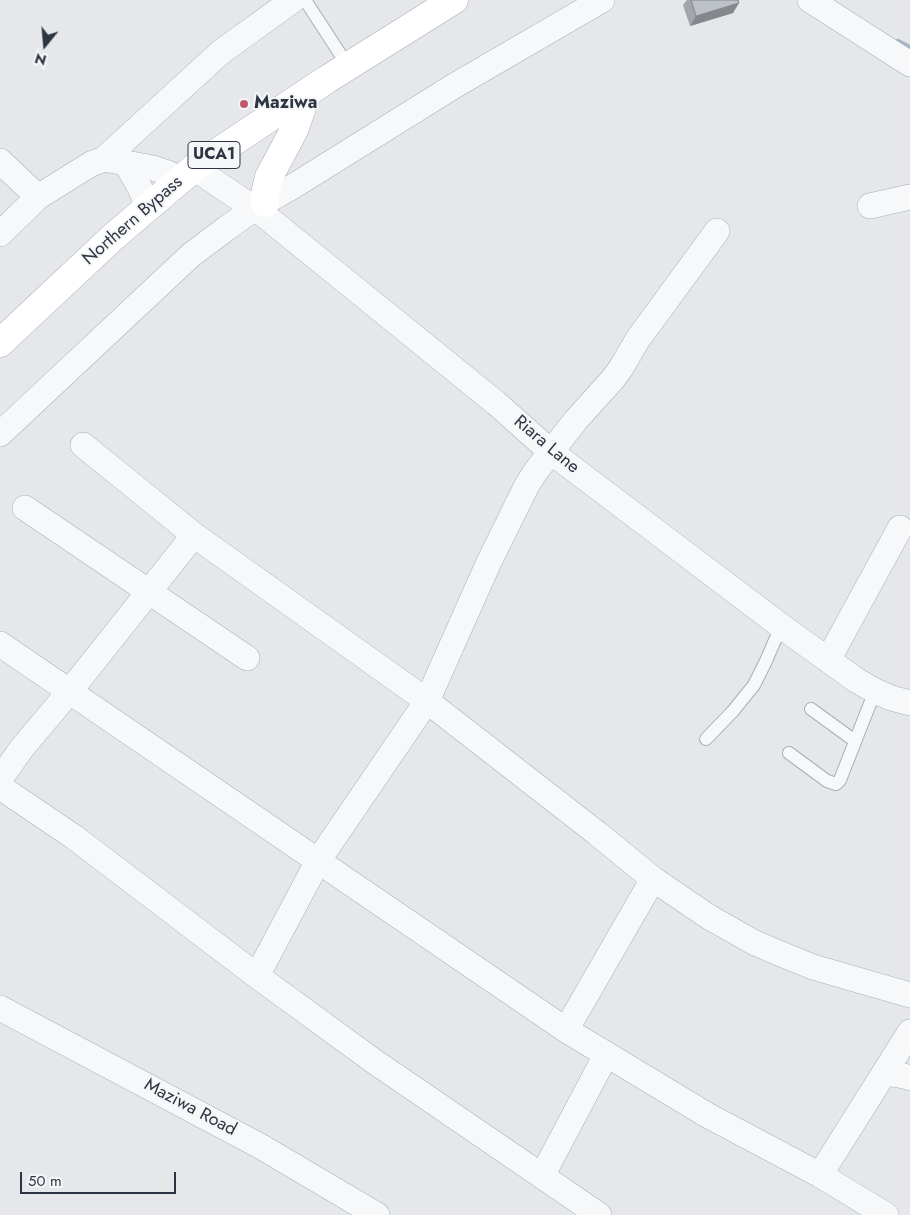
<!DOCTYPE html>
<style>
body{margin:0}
#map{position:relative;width:910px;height:1215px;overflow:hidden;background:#e5e7eb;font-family:Jost,sans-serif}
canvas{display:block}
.north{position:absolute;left:20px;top:20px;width:50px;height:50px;-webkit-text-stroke:4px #f4f6f8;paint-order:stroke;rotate:197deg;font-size:14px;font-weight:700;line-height:20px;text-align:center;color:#2e3542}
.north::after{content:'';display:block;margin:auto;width:18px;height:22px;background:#2e3542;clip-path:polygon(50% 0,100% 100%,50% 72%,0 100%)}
.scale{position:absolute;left:20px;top:1172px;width:156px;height:22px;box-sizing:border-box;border:2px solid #2e3542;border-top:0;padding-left:6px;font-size:15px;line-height:18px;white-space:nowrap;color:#2e3542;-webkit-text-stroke:4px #f4f6f8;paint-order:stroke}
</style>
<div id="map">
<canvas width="910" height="1215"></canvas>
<div class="north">N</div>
<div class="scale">50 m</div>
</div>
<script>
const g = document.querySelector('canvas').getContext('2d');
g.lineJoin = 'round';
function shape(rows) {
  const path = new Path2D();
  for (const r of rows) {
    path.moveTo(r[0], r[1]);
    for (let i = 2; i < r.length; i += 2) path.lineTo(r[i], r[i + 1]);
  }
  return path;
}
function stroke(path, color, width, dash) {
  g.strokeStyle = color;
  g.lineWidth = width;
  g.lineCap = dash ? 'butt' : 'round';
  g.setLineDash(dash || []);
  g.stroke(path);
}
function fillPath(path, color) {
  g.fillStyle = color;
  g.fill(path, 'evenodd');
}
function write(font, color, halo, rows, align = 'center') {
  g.font = font + ' Jost,sans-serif';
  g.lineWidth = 4;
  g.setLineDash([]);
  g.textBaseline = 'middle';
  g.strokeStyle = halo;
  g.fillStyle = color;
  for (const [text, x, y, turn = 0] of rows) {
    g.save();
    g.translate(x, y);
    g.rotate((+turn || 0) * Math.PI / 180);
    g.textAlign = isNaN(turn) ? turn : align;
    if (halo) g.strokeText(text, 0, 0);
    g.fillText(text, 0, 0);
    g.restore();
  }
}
stroke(shape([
 [898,42,910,48]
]), '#a4b5c6', 6);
const service = shape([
 [305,0,348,66],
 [811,709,855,741],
 [706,739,733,711,754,685,766,661,781,626],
 [789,753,827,781,836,784,840,780,875,691]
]);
const minor = shape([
 [810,0,910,64],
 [104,159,221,52,293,0],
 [0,161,38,197],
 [126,163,140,188,148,207],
 [194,168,264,215,496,403,551,452,781,626,856,680,875,691,891,698,910,703],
 [870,206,910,197],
 [0,234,38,197,91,164,104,159,153,168,168,173,180,180],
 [0,434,191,255,227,228,255,208,292,187,454,86,602,0],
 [83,445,194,535,427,701,598,834,653,879,709,917,753,942,781,954,813,967,910,995],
 [25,508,247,658],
 [0,644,566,1030,707,1115,820,1175,886,1215],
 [828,660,900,528],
 [0,779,22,748,70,691,194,535],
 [0,787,74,837,257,976,375,1062,599,1215],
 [257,976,318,861,427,701,489,562,527,485,536,471,576,420,613,379,621,368,638,339,717,231],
 [0,1008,260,1146,377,1215],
 [566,1030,653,879],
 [885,1073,904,1076,910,1078],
 [820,1175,910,1032],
 [542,1176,606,1055]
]);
const primary = shape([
 [265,203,265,194,269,177,294,130,307,93],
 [0,343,112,238,194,168,326,80,454,0]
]);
stroke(service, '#aaaeb5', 14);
stroke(minor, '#aaaeb5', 26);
stroke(primary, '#a5acb5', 29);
stroke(service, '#f7f8f9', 12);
stroke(minor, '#f7f8f9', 25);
stroke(primary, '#fff', 28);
fillPath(shape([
 [687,0,738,0,733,13,690,26,683,5]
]), '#a2a6ab');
fillPath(shape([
 [739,3,733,13,690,26,696,16]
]), '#84878b');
const building = shape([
 [691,0,738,0,739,3,696,16,691,0]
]);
fillPath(building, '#bcc1c7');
stroke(building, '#84878b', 1);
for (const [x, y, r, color] of [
 [244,104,5,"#c1596a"]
]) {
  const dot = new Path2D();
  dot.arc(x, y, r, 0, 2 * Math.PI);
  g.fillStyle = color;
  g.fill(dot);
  stroke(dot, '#f4f6f8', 2);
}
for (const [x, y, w] of [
 [214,155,52]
]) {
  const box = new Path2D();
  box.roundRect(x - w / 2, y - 13.5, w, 27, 4);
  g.fillStyle = '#f4f6f8';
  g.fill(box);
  stroke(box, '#2e3542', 1);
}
write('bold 16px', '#2e3542', null, [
 ["UCA1",214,155]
]);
write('bold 18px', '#2e3542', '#f4f6f8', [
 ["Maziwa",254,104]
], 'left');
write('18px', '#2e3542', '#f4f6f8', [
 ["Northern Bypass",133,221,-41],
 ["Riara Lane",546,445,40],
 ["Maziwa Road",190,1108,28]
]);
</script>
